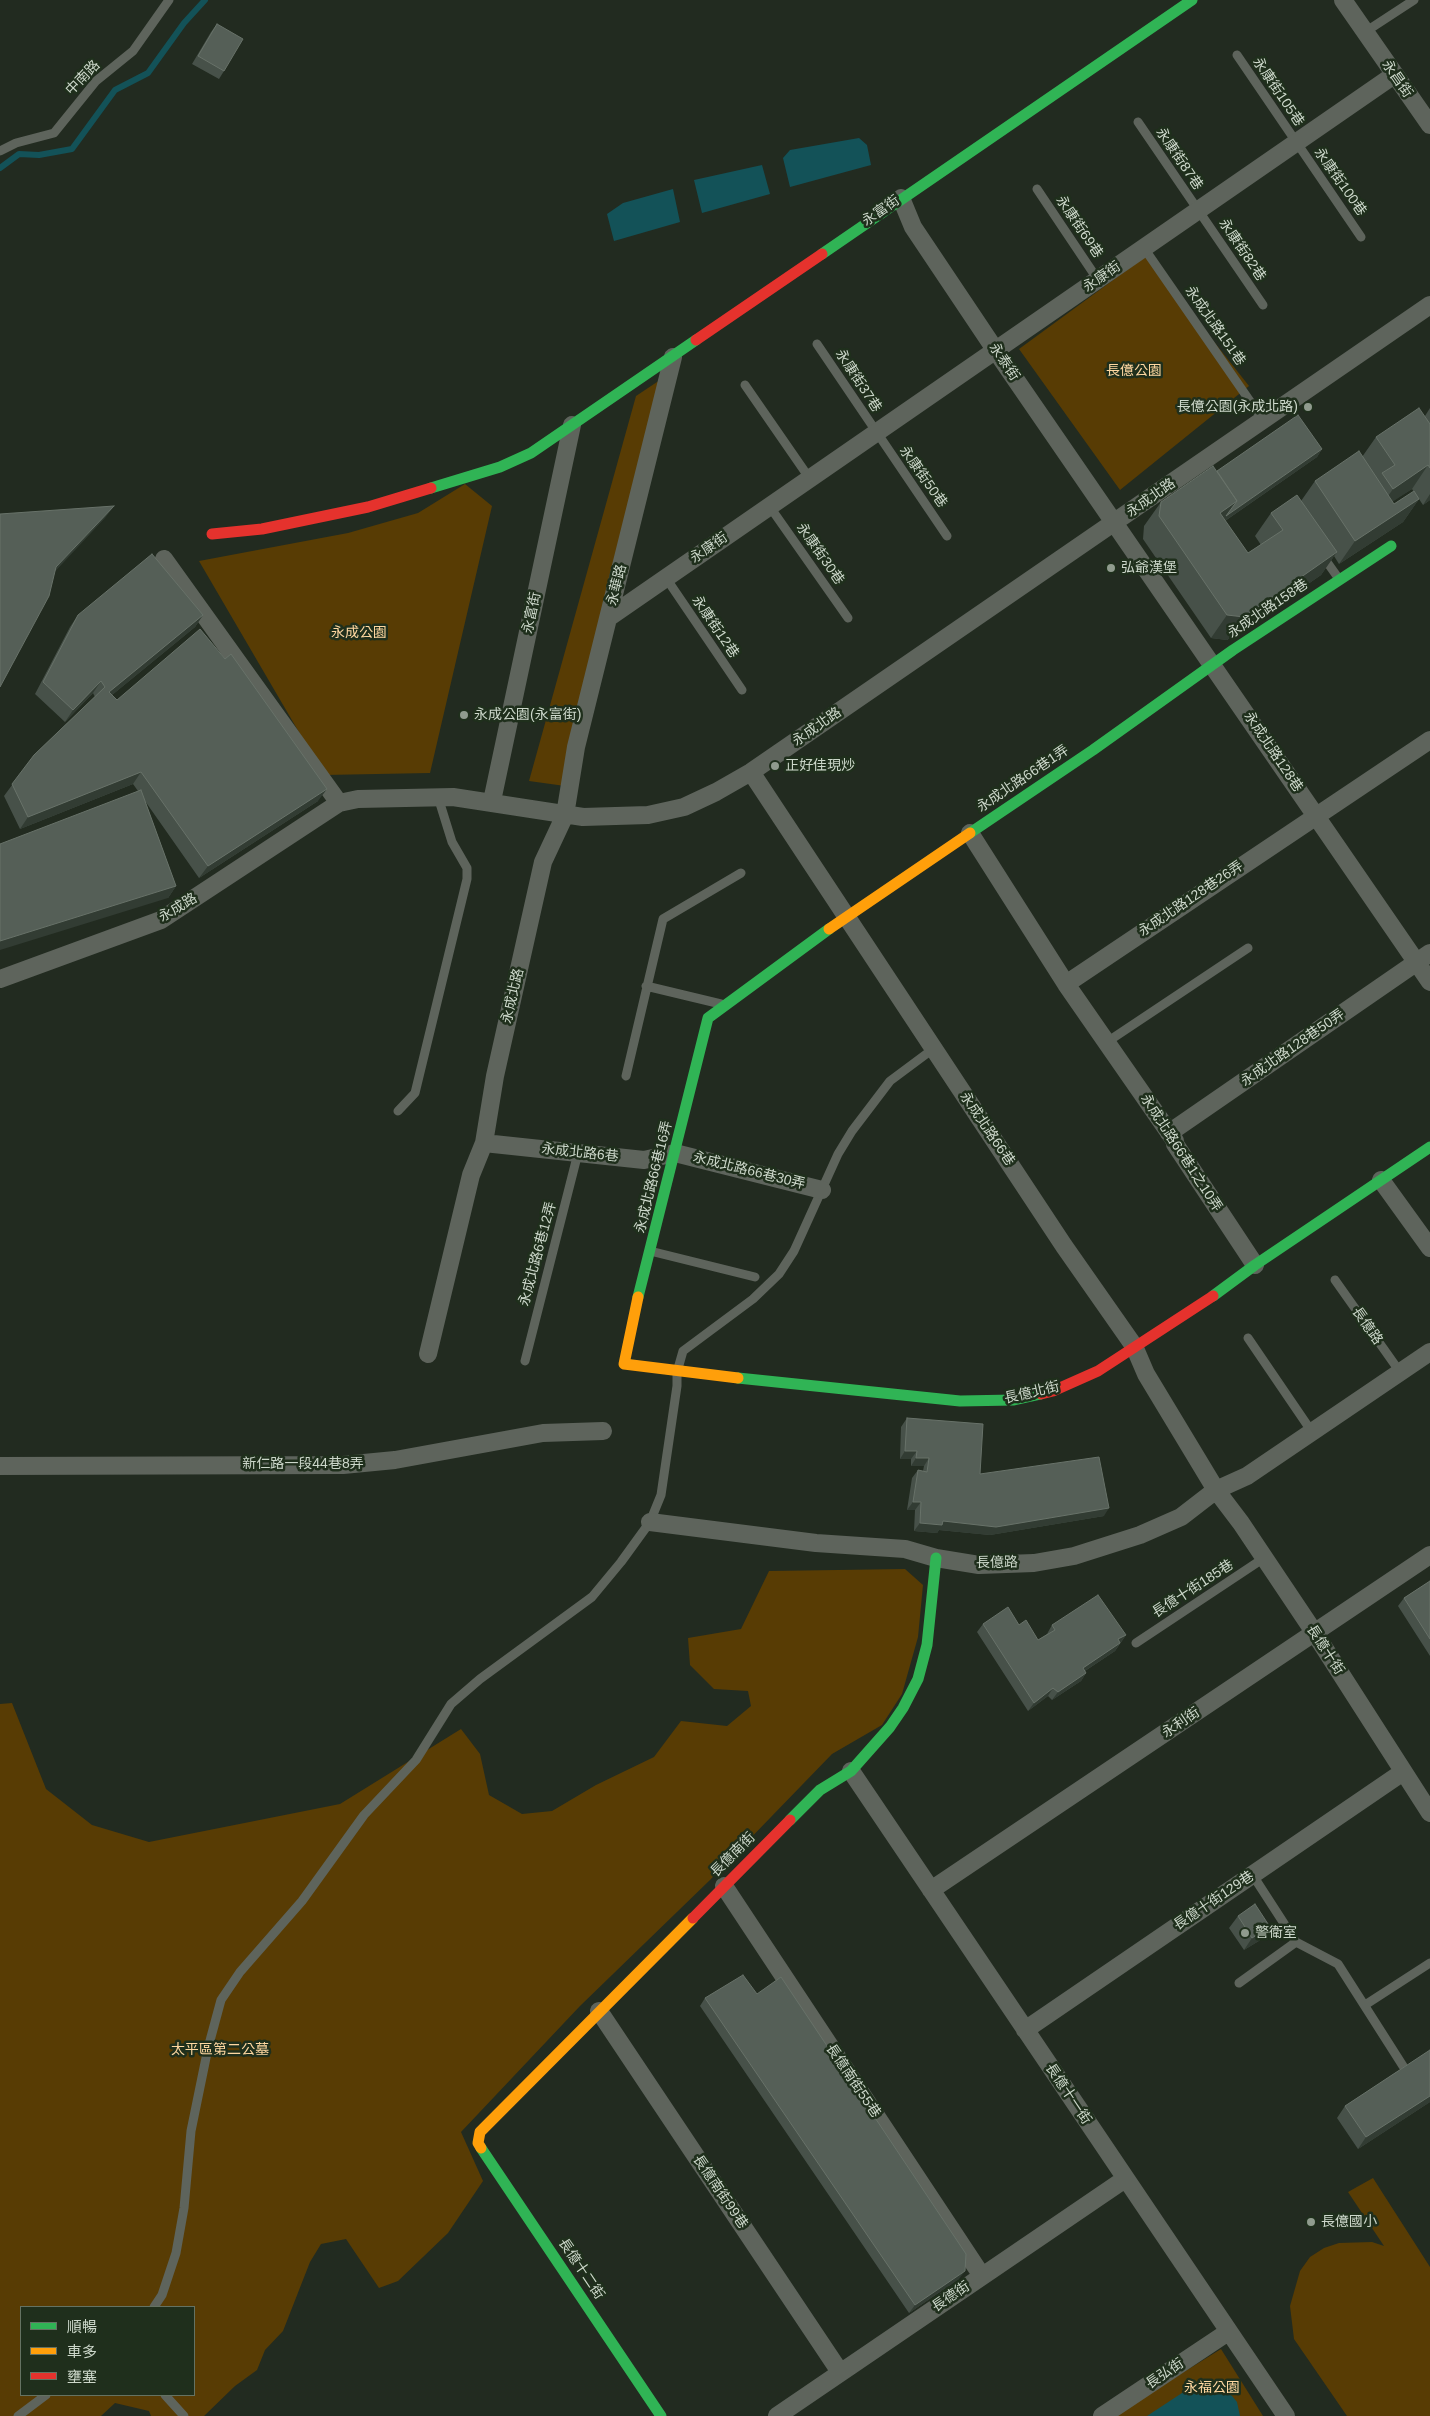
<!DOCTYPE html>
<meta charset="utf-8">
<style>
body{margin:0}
#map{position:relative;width:1430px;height:2416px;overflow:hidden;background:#222b20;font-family:Helvetica,"Noto Sans TC",sans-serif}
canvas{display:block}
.legend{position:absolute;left:20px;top:2306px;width:175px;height:90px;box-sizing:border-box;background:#1f2f1c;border:1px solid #647262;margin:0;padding:6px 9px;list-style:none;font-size:15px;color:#ccd7ca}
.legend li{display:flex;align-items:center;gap:10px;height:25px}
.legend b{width:25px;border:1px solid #647262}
</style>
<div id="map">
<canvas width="1430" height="2416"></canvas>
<ul class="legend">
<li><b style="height:6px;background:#30b455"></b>順暢</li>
<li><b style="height:6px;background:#ff9f0a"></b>車多</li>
<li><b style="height:6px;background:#e5322d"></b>壅塞</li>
</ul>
</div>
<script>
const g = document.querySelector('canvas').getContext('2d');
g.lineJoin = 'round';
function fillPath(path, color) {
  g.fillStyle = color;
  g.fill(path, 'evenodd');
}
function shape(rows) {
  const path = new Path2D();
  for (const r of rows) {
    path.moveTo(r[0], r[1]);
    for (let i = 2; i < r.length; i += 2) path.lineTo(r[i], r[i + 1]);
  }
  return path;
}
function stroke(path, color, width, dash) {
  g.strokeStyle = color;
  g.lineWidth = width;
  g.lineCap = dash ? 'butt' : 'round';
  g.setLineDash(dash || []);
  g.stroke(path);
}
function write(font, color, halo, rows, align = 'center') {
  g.font = font + ' Helvetica,"Noto Sans TC",sans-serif';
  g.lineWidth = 5;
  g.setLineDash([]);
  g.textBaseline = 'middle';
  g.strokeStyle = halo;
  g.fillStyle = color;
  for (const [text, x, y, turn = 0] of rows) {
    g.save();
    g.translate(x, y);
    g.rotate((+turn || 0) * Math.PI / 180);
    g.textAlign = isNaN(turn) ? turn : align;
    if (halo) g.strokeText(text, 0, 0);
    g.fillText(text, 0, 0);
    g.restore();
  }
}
fillPath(shape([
 [1146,256,1249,386,1120,490,1019,349],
 [663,378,565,786,529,781,636,396],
 [465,484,492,506,430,773,324,775,199,561,348,533,418,513],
 [905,1569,923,1585,918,1637,902,1694,882,1725,832,1754,710,1880,580,2006,461,2132,483,2181,448,2233,398,2281,379,2288,346,2239,321,2244,310,2262,283,2331,265,2350,257,2370,235,2386,204,2416,151,2416,149,2411,115,2403,101,2416,0,2416,0,1704,12,1703,46,1789,92,1825,149,1842,340,1804,461,1729,480,1754,489,1795,522,1814,552,1811,596,1785,654,1757,681,1721,727,1726,751,1706,748,1691,714,1689,690,1665,688,1638,741,1629,769,1571],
 [21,2307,194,2307,194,2395,21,2395],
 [1373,2178,1430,2267,1430,2416,1347,2416,1294,2339,1290,2306,1300,2271,1310,2257,1324,2248,1339,2243,1372,2242,1384,2246,1348,2192],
 [1221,2349,1263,2416,1113,2416]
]), '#583c04');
fillPath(shape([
 [859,138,867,145,871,165,790,187,783,158,790,150],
 [762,165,770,194,702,213,694,180],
 [673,189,680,222,614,241,607,214,623,203],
 [1211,2384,1218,2385,1232,2396,1237,2402,1240,2416,1147,2416,1182,2393,1199,2385]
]), '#135258');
stroke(shape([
 [0,168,19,154,39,155,72,149,115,90,148,73,184,23,205,0]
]), '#135258', 6);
stroke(shape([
 [1365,32,1414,0],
 [1237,55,1361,237],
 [1138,122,1263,305],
 [0,151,16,143,54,133,96,81,133,51,169,0],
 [1037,189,1098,280],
 [1144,248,1263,420],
 [817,344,947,536],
 [745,385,810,479],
 [770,507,848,618],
 [1322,555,1339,579],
 [666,578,742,690],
 [646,986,721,1004],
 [1107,1042,1248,948],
 [626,1076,663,919,741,873],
 [398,1111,415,1093,467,879,467,868,452,842,438,797],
 [654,1252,755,1277],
 [1335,1280,1400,1372],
 [1248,1338,1312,1432],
 [525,1361,578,1153],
 [1136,1643,1264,1558],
 [1252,1874,1296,1942,1338,1964,1403,2066],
 [1239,1983,1296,1942],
 [1365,2005,1430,1963],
 [154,2307,162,2295,176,2253,184,2208,191,2131,208,2048,221,2000,240,1972,302,1901,364,1815,416,1760,451,1704,480,1679,592,1597,621,1562,650,1522,661,1495,677,1386,677,1372,683,1351,753,1299,779,1274,794,1251,838,1154,852,1131,890,1081,933,1049],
 [165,2395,184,2416],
 [18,2416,46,2395]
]), '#5e645c', 9);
stroke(shape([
 [1343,0,1430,125],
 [901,198,913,227,996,351,1430,982],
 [164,559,339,803],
 [608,618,1394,75],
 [751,772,1064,1246,1134,1346,1146,1374,1216,1490,1241,1523,1314,1632,1430,1813],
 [492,801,572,425],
 [970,833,1066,984,1175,1141,1175,1144,1255,1265],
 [0,979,161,920,339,803,358,799,453,797,583,817,648,815,684,807,716,792,751,772,1430,305],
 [1066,984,1430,740],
 [1169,1133,1430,953],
 [484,1143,644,1160,675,1153,822,1190],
 [1381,1180,1430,1248],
 [428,1354,471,1175,484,1143,495,1076,543,862,565,815,576,747,673,357],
 [0,1466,343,1465,395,1460,543,1433,603,1431],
 [650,1522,816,1543,905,1549,936,1558,979,1565,1034,1563,1074,1556,1140,1535,1181,1517,1216,1490,1247,1476,1430,1352],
 [851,1771,1286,2416],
 [724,1886,982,2276],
 [931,1890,1430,1555],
 [599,2011,840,2372],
 [1025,2030,1403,1772],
 [777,2416,1125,2179],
 [1102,2416,1228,2332]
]), '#5e645c', 18);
stroke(shape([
 [822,254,1192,0],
 [431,488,500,467,531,453,696,340],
 [970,833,1093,750,1233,650,1391,546],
 [1213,1296,1255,1265,1430,1147],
 [638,1297,708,1018,829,929],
 [738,1378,960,1401,1014,1400,1041,1394],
 [790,1820,820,1790,851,1771,890,1727,903,1708,918,1679,927,1645,936,1558],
 [481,2148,661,2416]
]), '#30b455', 11);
stroke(shape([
 [829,929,970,833],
 [638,1297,624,1364,738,1378],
 [481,2148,478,2143,480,2132,693,1918]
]), '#ff9f0a', 11);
stroke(shape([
 [696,340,822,254],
 [212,534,262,529,368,507,431,488],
 [1041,1394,1053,1391,1098,1371,1213,1296],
 [693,1918,790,1820]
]), '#e5322d', 11);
fillPath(shape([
 [217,24,224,71,219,79,192,64,211,32],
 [1430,408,1430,500,1423,505,1419,499,1403,522,1339,564,1334,556,1321,575,1227,640,1211,638,1143,539,1144,526,1161,502,1217,471,1322,449,1317,457,1225,521,1248,553,1261,545,1255,536,1271,513,1301,501,1315,481,1362,457,1376,437,1425,416],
 [1412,489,1414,492,1394,504,1392,501],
 [78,615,203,615,195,627,112,695,117,700,318,801,199,878,145,801,176,886,168,898,138,791,133,784,20,829,4,796,34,755,95,697,93,693,65,722,35,694,70,627],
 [907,1418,980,1474,1104,1516,990,1535,939,1530,937,1533,914,1531,915,1510,907,1510,912,1478,918,1470,923,1471,924,1466,911,1466,911,1459,900,1459,901,1427],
 [1430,1581,1430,1656,1398,1606,1404,1598],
 [983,1624,1019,1625,1038,1640,1047,1634,1052,1625,1126,1635,1115,1651,1085,1671,1086,1673,1081,1681,1052,1700,1048,1696,1028,1711,977,1632],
 [1238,1916,1270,1927,1262,1939,1244,1950,1229,1928],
 [757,1994,959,2279,909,2313,700,2006,705,1998],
 [1430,2050,1430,2102,1358,2149,1337,2118,1345,2106]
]), '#475149');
fillPath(shape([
 [1322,449,1317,457,1203,536,1220,513,1237,501],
 [1428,465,1412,489,1377,512,1393,489],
 [1430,494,1430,500,1423,505],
 [1419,499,1403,522,1339,564,1355,541],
 [114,506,105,518,48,579,56,567],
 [1337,552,1321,575,1227,640,1211,638,1227,615],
 [203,615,195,627,101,704,109,692],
 [101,681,93,693,65,722,73,710],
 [141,772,133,784,20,829,28,817],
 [327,789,318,801,199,878,208,866],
 [176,886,168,898,0,950,0,941,8,938],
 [905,1451,917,1451,911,1459,900,1459],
 [916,1458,929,1458,924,1466,911,1466],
 [913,1502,921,1502,915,1510,907,1510],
 [1109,1508,1104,1516,990,1535,939,1530,937,1533,914,1531,920,1523],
 [1126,1635,1120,1643,1112,1648,1118,1639],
 [1120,1643,1115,1651,1077,1676,1083,1668],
 [1086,1673,1081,1681,1052,1700,1058,1692],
 [1053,1688,1048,1696,1028,1711,1034,1703],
 [1270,1927,1262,1939,1244,1950,1252,1938],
 [1430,2096,1430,2102,1358,2149,1366,2137],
 [965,2271,959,2279,909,2313,915,2305]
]), '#323c33');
const building = shape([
 [217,24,243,39,224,71,198,56,217,24],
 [1419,408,1430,424,1430,468,1428,465,1393,489,1382,473,1395,465,1376,437,1419,408],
 [1298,415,1322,449,1226,516,1237,501,1217,471,1298,415],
 [1359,451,1394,504,1414,491,1419,499,1355,541,1315,481,1359,451],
 [1213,466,1237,501,1220,513,1248,553,1283,530,1271,513,1297,495,1337,552,1244,617,1227,615,1159,516,1161,502,1213,466],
 [114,506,56,567,49,596,0,687,0,514,114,506],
 [152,554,203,615,109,692,117,700,200,629,225,659,231,654,327,789,208,866,141,772,28,817,12,784,34,755,105,687,101,681,73,710,43,682,78,615,152,554],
 [141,790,176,886,0,941,0,844,141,790],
 [907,1418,983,1424,980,1474,1099,1457,1109,1508,996,1527,943,1521,942,1525,920,1523,921,1502,913,1502,918,1470,927,1472,929,1458,916,1458,917,1451,905,1451,907,1418],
 [1430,1581,1430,1639,1404,1598,1430,1581],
 [1098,1595,1126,1635,1118,1639,1120,1643,1083,1668,1086,1673,1058,1692,1053,1688,1034,1703,983,1624,1008,1607,1019,1625,1026,1620,1038,1640,1055,1630,1052,1625,1098,1595],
 [1255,1904,1270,1927,1252,1938,1238,1916,1255,1904],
 [743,1975,757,1994,781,1977,966,2254,965,2271,915,2305,705,1998,743,1975],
 [1430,2050,1430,2096,1366,2137,1345,2106,1430,2050]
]);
fillPath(building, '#555f57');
stroke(building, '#687269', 1);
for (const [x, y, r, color] of [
 [1308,407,5,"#909b8e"],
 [1111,568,5,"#909b8e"],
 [464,715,5,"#909b8e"],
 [775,766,5,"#909b8e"],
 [1245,1933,5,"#909b8e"],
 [1311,2222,5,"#909b8e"]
]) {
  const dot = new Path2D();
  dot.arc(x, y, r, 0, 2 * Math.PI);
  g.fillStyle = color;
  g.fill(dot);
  stroke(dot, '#1f2f1c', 2);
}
write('14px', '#ccd7ca', '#1f2f1c', [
 ["中南路",83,78,-46],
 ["永昌街",1397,79,55],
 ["永康街105巷",1278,92,56],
 ["永康街87巷",1179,159,56],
 ["永康街100巷",1340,182,55],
 ["永富街",881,211,-35],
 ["永康街69巷",1079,227,56],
 ["永康街82巷",1242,250,56],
 ["永康街",1102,277,-35],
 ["永成北路151巷",1215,326,55],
 ["永泰街",1004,362,56],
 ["永康街37巷",858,381,57],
 ["永康街50巷",923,477,55],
 ["永成北路",1151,498,-35],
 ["永康街",709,548,-35],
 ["永康街30巷",820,554,55],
 ["永華路",617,585,-76],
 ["永成北路158巷",1268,609,-34],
 ["永富街",532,613,-78],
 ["永康街12巷",715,627,56],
 ["永成北路",817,727,-35],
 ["永成北路128巷",1273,752,56],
 ["永成北路66巷1弄",1023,779,-34],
 ["永成北路128巷26弄",1191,899,-34],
 ["永成路",178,908,-31],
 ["永成北路",513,996,-77],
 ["永成北路128巷50弄",1293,1048,-35],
 ["永成北路66巷",987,1129,56],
 ["永成北路6巷",580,1153,6],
 ["永成北路66巷1之10弄",1181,1153,57],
 ["永成北路66巷30弄",749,1171,14],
 ["永成北路66巷16弄",654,1177,-76],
 ["永成北路6巷12弄",538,1254,-75],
 ["長億路",1367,1326,55],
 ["長億北街",1032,1393,-13],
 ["新仁路一段44巷8弄",303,1464],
 ["長億路",997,1563,-1],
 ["長億十街185巷",1193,1589,-33],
 ["長億十街",1325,1650,57],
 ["永利街",1181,1723,-34],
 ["長億南街",733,1855,-45],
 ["長億十街129巷",1214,1901,-34],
 ["長億南街55巷",853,2081,56],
 ["長億十一街",1068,2094,56],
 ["長億南街99巷",720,2192,56],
 ["長億十二街",581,2269,56],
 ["長德街",951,2297,-34],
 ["長弘街",1165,2374,-34]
]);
write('14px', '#fed7a0', '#1f2f1c', [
 ["長億公園",1134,371],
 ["永成公園",359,633],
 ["太平區第二公墓",220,2050],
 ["永福公園",1212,2388]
]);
write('14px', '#ccd7ca', '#1f2f1c', [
 ["長億公園(永成北路)",1298,407,"right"],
 ["弘爺漢堡",1121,568],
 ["永成公園(永富街)",474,715],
 ["正好佳現炒",785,766],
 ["警衛室",1255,1933],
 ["長億國小",1321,2222]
], 'left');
</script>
